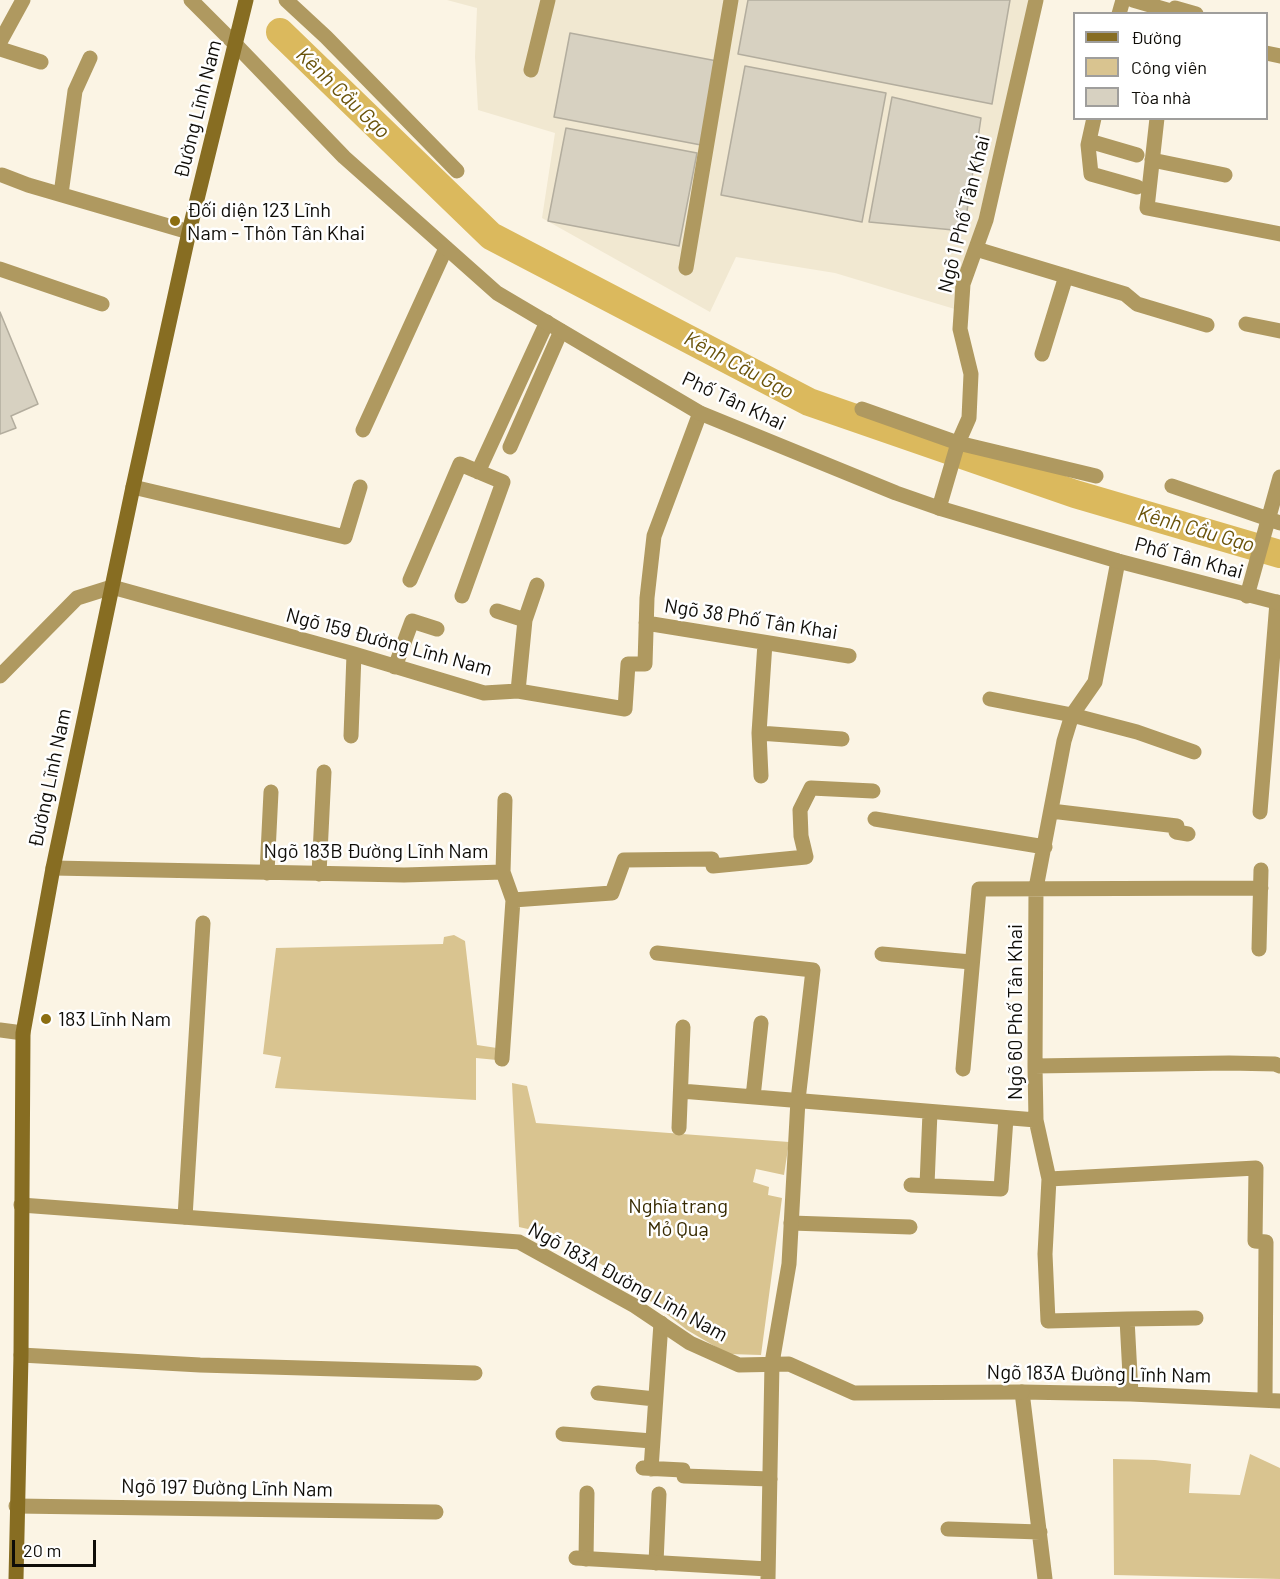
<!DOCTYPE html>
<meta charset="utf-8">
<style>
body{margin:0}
#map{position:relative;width:1280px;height:1579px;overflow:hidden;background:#fbf4e4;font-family:Barlow,sans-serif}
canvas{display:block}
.legend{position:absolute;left:1073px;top:12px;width:195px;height:108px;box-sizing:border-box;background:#fff;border:2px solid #9f9e9c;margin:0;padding:8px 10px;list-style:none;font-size:18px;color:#0f0d08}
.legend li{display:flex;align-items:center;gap:12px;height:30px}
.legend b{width:30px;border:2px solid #9f9e9c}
.scale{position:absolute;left:12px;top:1540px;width:84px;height:27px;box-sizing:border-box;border:3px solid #0f0d08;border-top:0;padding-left:8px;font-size:18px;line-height:21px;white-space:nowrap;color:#0f0d08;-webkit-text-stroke:4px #fff;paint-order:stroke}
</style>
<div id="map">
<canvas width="1280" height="1579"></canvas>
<ul class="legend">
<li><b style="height:8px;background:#876d22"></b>Đường</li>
<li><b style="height:16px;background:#d9c490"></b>Công viên</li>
<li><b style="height:16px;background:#d7d1c1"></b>Tòa nhà</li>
</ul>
<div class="scale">20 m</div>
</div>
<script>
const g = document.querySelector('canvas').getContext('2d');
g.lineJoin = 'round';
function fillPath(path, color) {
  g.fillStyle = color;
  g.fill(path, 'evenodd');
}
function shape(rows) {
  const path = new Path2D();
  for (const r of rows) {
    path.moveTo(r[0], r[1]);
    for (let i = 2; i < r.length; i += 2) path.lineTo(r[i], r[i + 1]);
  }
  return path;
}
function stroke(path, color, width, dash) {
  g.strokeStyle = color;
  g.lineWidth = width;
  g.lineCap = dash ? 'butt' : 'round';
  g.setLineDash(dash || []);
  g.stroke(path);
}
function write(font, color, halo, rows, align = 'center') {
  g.font = font + ' Barlow,sans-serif';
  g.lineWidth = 5;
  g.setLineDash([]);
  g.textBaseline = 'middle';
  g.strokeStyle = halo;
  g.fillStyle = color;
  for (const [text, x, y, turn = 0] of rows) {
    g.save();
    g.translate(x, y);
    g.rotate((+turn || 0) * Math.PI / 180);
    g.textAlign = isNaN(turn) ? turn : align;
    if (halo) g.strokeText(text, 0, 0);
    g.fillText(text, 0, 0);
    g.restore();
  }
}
fillPath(shape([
 [447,0,1029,0,958,310,835,273,736,257,710,312,542,218,555,133,478,110,475,57,477,8]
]), '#f1e8d1');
fillPath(shape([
 [454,935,465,941,477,1045,497,1048,497,1060,476,1058,476,1100,275,1088,281,1057,263,1054,276,948,443,944,444,937],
 [512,1083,527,1086,536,1123,789,1142,784,1175,756,1169,753,1182,769,1187,768,1195,782,1198,761,1355,728,1354,687,1330,613,1272,559,1236,519,1227],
 [1250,1454,1280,1468,1280,1579,1114,1575,1113,1459,1155,1460,1191,1464,1189,1493,1240,1495]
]), '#d9c490');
stroke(shape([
 [280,32,491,236,809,402,1075,494,1280,554]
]), '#dbb95d', 28);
const building = shape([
 [748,0,1010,0,992,104,738,54,748,0],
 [570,33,717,61,701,145,554,117,570,33],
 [745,66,886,93,862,222,721,195,745,66],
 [892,97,981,118,964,231,869,222,892,97],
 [566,128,697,153,679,246,548,221,566,128],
 [0,312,38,404,11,416,16,428,0,434,0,312]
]);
fillPath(building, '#d7d1c1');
stroke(building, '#b3ad9e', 1.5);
stroke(shape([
 [286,0,326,37,457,171],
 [1133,0,1174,12,1173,14],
 [1174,12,1175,8,1196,14],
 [1119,14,1123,0],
 [0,42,23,0],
 [0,49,41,62],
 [1266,53,1280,56],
 [531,70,548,0],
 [1094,118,1088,145,1091,174,1137,187],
 [1157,118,1147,208,1280,234],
 [1089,141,1137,155],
 [1152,160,1225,175],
 [2,175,28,185,189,232],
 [61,194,75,91,90,58],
 [976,249,1125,294,1137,304,1207,325],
 [686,268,731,0],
 [1246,324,1280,331],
 [1042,354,1066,276],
 [862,409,958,443,1096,476],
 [363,430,446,248],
 [510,447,561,331],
 [478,472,547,322],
 [1172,486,1280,523],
 [133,487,345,537,360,487],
 [939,508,958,443,969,418,971,374,960,329,963,284,986,220,1036,0],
 [1118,561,1095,682,1072,715,1064,741,1036,888,1035,1066,1036,1120,1049,1179,1045,1254,1048,1321,1127,1319,1131,1394],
 [410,580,460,464,503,482,462,596],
 [112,587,354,654,484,693,518,691,625,709,628,664,645,664,647,598,654,536,700,413],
 [1247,596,1280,477],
 [497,611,525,620],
 [646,623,849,656],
 [395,667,412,621,437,629],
 [518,691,525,620,537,585],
 [990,699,1072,715,1137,732,1194,752],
 [759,733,842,739],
 [351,736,354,654],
 [761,776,759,733,765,643],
 [1051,811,1177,826,1176,832,1188,834],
 [1260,812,1277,602],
 [875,819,1045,847],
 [53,868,404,875,503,872,513,900,612,893,624,860,712,859,713,866,806,857,801,836,800,810,811,788,873,791],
 [503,872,505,800],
 [267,873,271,792],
 [319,874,324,772],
 [1259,949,1261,870],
 [657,953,813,970,798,1100],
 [882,954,971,962],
 [0,1030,23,1033],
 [502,1059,513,900],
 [1035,1066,1229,1063,1275,1064,1280,1066],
 [963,1069,979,889,1261,888],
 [681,1091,1036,1120],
 [753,1097,761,1023],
 [679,1128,683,1027],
 [1049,1179,1256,1168,1255,1241,1266,1242,1265,1400],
 [911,1185,1001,1189,1006,1118],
 [927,1185,930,1112],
 [185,1217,203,923],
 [791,1223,910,1227],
 [1127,1319,1196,1318],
 [21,1355,200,1365,475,1373],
 [598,1393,655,1399],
 [563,1434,652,1441],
 [643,1468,683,1470,684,1476,770,1479],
 [651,1469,661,1323],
 [16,1506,436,1512],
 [948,1529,1040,1532],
 [586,1559,587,1493],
 [656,1563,659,1494],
 [1045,1579,1022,1392,1131,1394,1280,1401]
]), '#af9960', 15);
stroke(shape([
 [191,0,236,45],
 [0,269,102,304],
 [0,676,77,598,112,587],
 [21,1205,519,1242,635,1306,690,1343,739,1365,789,1364,854,1393,1022,1392],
 [576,1558,768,1569],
 [768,1579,772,1363,789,1264,798,1100]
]), '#af9960', 15);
stroke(shape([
 [236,45,344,157,497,293,700,413,896,493,939,508,1118,561,1280,603]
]), '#af9960', 15);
stroke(shape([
 [16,1579,21,1355,23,1033,53,868,133,487,189,232,246,0]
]), '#876d22', 15);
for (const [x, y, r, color] of [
 [175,221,6,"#8c6e11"],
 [46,1019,6,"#8c6e11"]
]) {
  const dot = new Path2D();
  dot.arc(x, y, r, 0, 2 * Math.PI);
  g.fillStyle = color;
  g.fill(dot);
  stroke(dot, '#fff', 2);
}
write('20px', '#0f0d08', '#fff', [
 ["Đường Lĩnh Nam",198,109,-76],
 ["Ngõ 1 Phố Tân Khai",964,214,-76],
 ["Phố Tân Khai",734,401,25],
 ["Phố Tân Khai",1189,558,15],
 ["Ngõ 38 Phố Tân Khai",751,619,9],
 ["Ngõ 159 Đường Lĩnh Nam",389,642,15],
 ["Đường Lĩnh Nam",50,778,-78],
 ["Ngõ 183B Đường Lĩnh Nam",376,851],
 ["Ngõ 60 Phố Tân Khai",1015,1012,-90],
 ["Ngõ 183A Đường Lĩnh Nam",628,1282,29],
 ["Ngõ 183A Đường Lĩnh Nam",1099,1374,1],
 ["Ngõ 197 Đường Lĩnh Nam",227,1488,1]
]);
write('20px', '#0f0d08', '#fff', [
 ["Đối diện 123 Lĩnh",187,210],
 ["Nam - Thôn Tân Khai",187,233],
 ["183 Lĩnh Nam",58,1019]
], 'left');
write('20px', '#372a00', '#fff', [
 ["Nghĩa trang",678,1206],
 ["Mỏ Quạ",678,1229]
]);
write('italic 21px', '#6a530a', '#fff', [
 ["Kênh Cầu Gạo",343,93,44],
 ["Kênh Cầu Gạo",739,365,28],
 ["Kênh Cầu Gạo",1196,529,16]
]);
</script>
